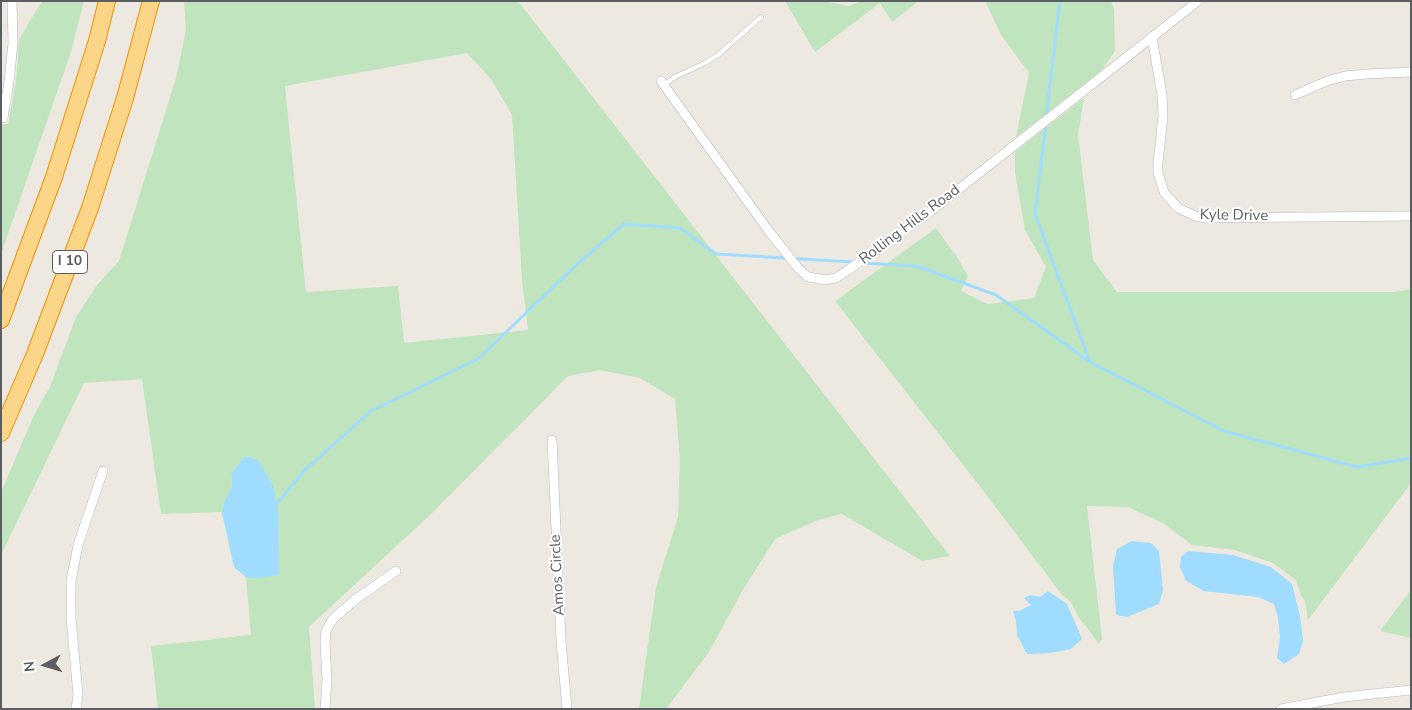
<!DOCTYPE html>
<style>
body{margin:0}
#map{position:relative;width:1412px;height:710px;overflow:hidden;background:#ede9e1;font-family:"Nunito Sans",sans-serif}
canvas{display:block}
.frame{position:absolute;inset:0;border:2px solid #5a5e62;pointer-events:none}
.north{position:absolute;left:20px;top:640px;width:50px;height:50px;-webkit-text-stroke:4px #fff;paint-order:stroke;rotate:264deg;font-size:14px;font-weight:700;line-height:20px;text-align:center;color:#5a5e62}
.north::after{content:'';display:block;margin:auto;width:18px;height:22px;background:#5a5e62;clip-path:polygon(50% 0,100% 100%,50% 72%,0 100%)}
</style>
<div id="map">
<canvas width="1412" height="710"></canvas>
<div class="frame"></div>
<div class="north">N</div>
</div>
<script>
const g = document.querySelector('canvas').getContext('2d');
g.lineJoin = 'round';
function fillPath(path, color) {
  g.fillStyle = color;
  g.fill(path, 'evenodd');
}
function shape(rows) {
  const path = new Path2D();
  for (const r of rows) {
    path.moveTo(r[0], r[1]);
    for (let i = 2; i < r.length; i += 2) path.lineTo(r[i], r[i + 1]);
  }
  return path;
}
function stroke(path, color, width, dash) {
  g.strokeStyle = color;
  g.lineWidth = width;
  g.lineCap = dash ? 'butt' : 'round';
  g.setLineDash(dash || []);
  g.stroke(path);
}
function write(font, color, halo, rows, align = 'center') {
  g.font = font + ' "Nunito Sans",sans-serif';
  g.lineWidth = 4;
  g.setLineDash([]);
  g.textBaseline = 'middle';
  g.strokeStyle = halo;
  g.fillStyle = color;
  for (const [text, x, y, turn = 0] of rows) {
    g.save();
    g.translate(x, y);
    g.rotate((+turn || 0) * Math.PI / 180);
    g.textAlign = isNaN(turn) ? turn : align;
    if (halo) g.strokeText(text, 0, 0);
    g.fillText(text, 0, 0);
    g.restore();
  }
}
fillPath(shape([
 [42,1,84,1,71,52,1,254,1,124,8,124,16,82,19,39],
 [184,1,518,1,950,556,922,561,842,514,818,520,775,539,741,593,709,652,666,709,639,709,656,587,678,517,680,460,675,399,640,378,600,370,568,376,431,514,309,627,315,709,158,709,151,646,251,635,246,577,247,578,273,485,258,461,245,456,231,473,232,487,224,502,222,512,161,514,142,379,84,383,1,555,1,492,34,415,50,387,76,317,97,285,119,261,176,78,186,30],
 [467,53,491,79,512,115,522,280,528,330,404,343,398,286,306,292,285,86],
 [785,1,822,1,850,6,860,1,919,1,892,22,880,3,815,52],
 [985,1,1111,1,1114,10,1115,51,1102,70,1016,137,1029,73,1001,35],
 [1084,98,1078,135,1093,260,1117,292,1394,292,1411,289,1411,483,1308,620,1305,601,1301,595,1296,580,1273,563,1235,550,1192,545,1163,523,1128,507,1087,506,1102,639,1099,644,1078,616,1071,602,1062,595,982,489,835,301,936,228,957,257,968,276,961,291,988,304,1034,298,1046,267,1025,230,1015,172,1015,152],
 [1411,590,1411,638,1380,631]
]), '#c0e4bd');
fillPath(shape([
 [245,456,258,460,273,485,278,510,279,575,261,578,247,578,234,567,222,513,224,502,232,487,231,473],
 [1132,541,1151,543,1159,551,1163,590,1159,604,1127,617,1116,615,1113,566,1117,549],
 [1188,551,1233,555,1271,567,1292,584,1300,616,1303,640,1299,654,1284,664,1277,658,1280,637,1278,618,1274,604,1258,597,1204,591,1186,581,1180,567,1181,557],
 [1048,591,1067,604,1082,639,1071,649,1050,653,1027,654,1017,635,1016,621,1013,611,1019,611,1031,605,1024,598,1031,595,1040,597]
]), '#a0dcfe');
stroke(shape([
 [1046,117,1060,1],
 [1046,123,1035,214,1090,362,1224,431,1357,467,1411,458],
 [862,263,917,266,996,295,1090,362],
 [274,507,304,471,371,411,478,359,575,266,624,224,680,228,716,254,853,262]
]), '#a0dcfe', 3);
const service = shape([
 [664,85,675,77,705,63,718,55,761,17]
]);
const minor = shape([
 [1152,37,1162,95,1163,116,1158,163,1158,173,1164,192,1178,208,1195,216,1206,218,1411,216],
 [661,81,768,230,798,268,808,277,825,280,836,278,848,270,931,211,1198,1],
 [1295,95,1327,81,1345,76,1366,74,1411,72],
 [3,118,9,82,13,43,12,1],
 [552,440,561,641,567,709],
 [76,709,78,695,71,618,71,581,78,545,103,471],
 [325,709,327,679,325,642,326,631,330,624,333,619,356,599,396,571],
 [1281,709,1344,697,1411,690]
]);
const motorway = shape([
 [1,320,54,177,97,41,107,1],
 [1,433,35,354,90,208,125,98,151,1]
]);
stroke(service, '#b4b8bc', 5.5);
stroke(minor, '#b4b8bc', 10);
stroke(motorway, '#eb9203', 18);
stroke(service, '#fff', 4.5);
stroke(minor, '#fff', 9);
stroke(motorway, '#fbd689', 16);
for (const [x, y, w] of [
 [70,262,35]
]) {
  const box = new Path2D();
  box.roundRect(x - w / 2, y - 11.5, w, 23, 4);
  g.fillStyle = '#fff';
  g.fill(box);
  stroke(box, '#5a5e62', 1);
}
write('bold 14px', '#5a5e62', null, [
 ["I 10",70,262]
]);
write('15px', '#5a5e62', '#fff', [
 ["Kyle Drive",1234,216,1],
 ["Rolling Hills Road",910,225,-37],
 ["Amos Circle",558,575,-93]
]);
</script>
